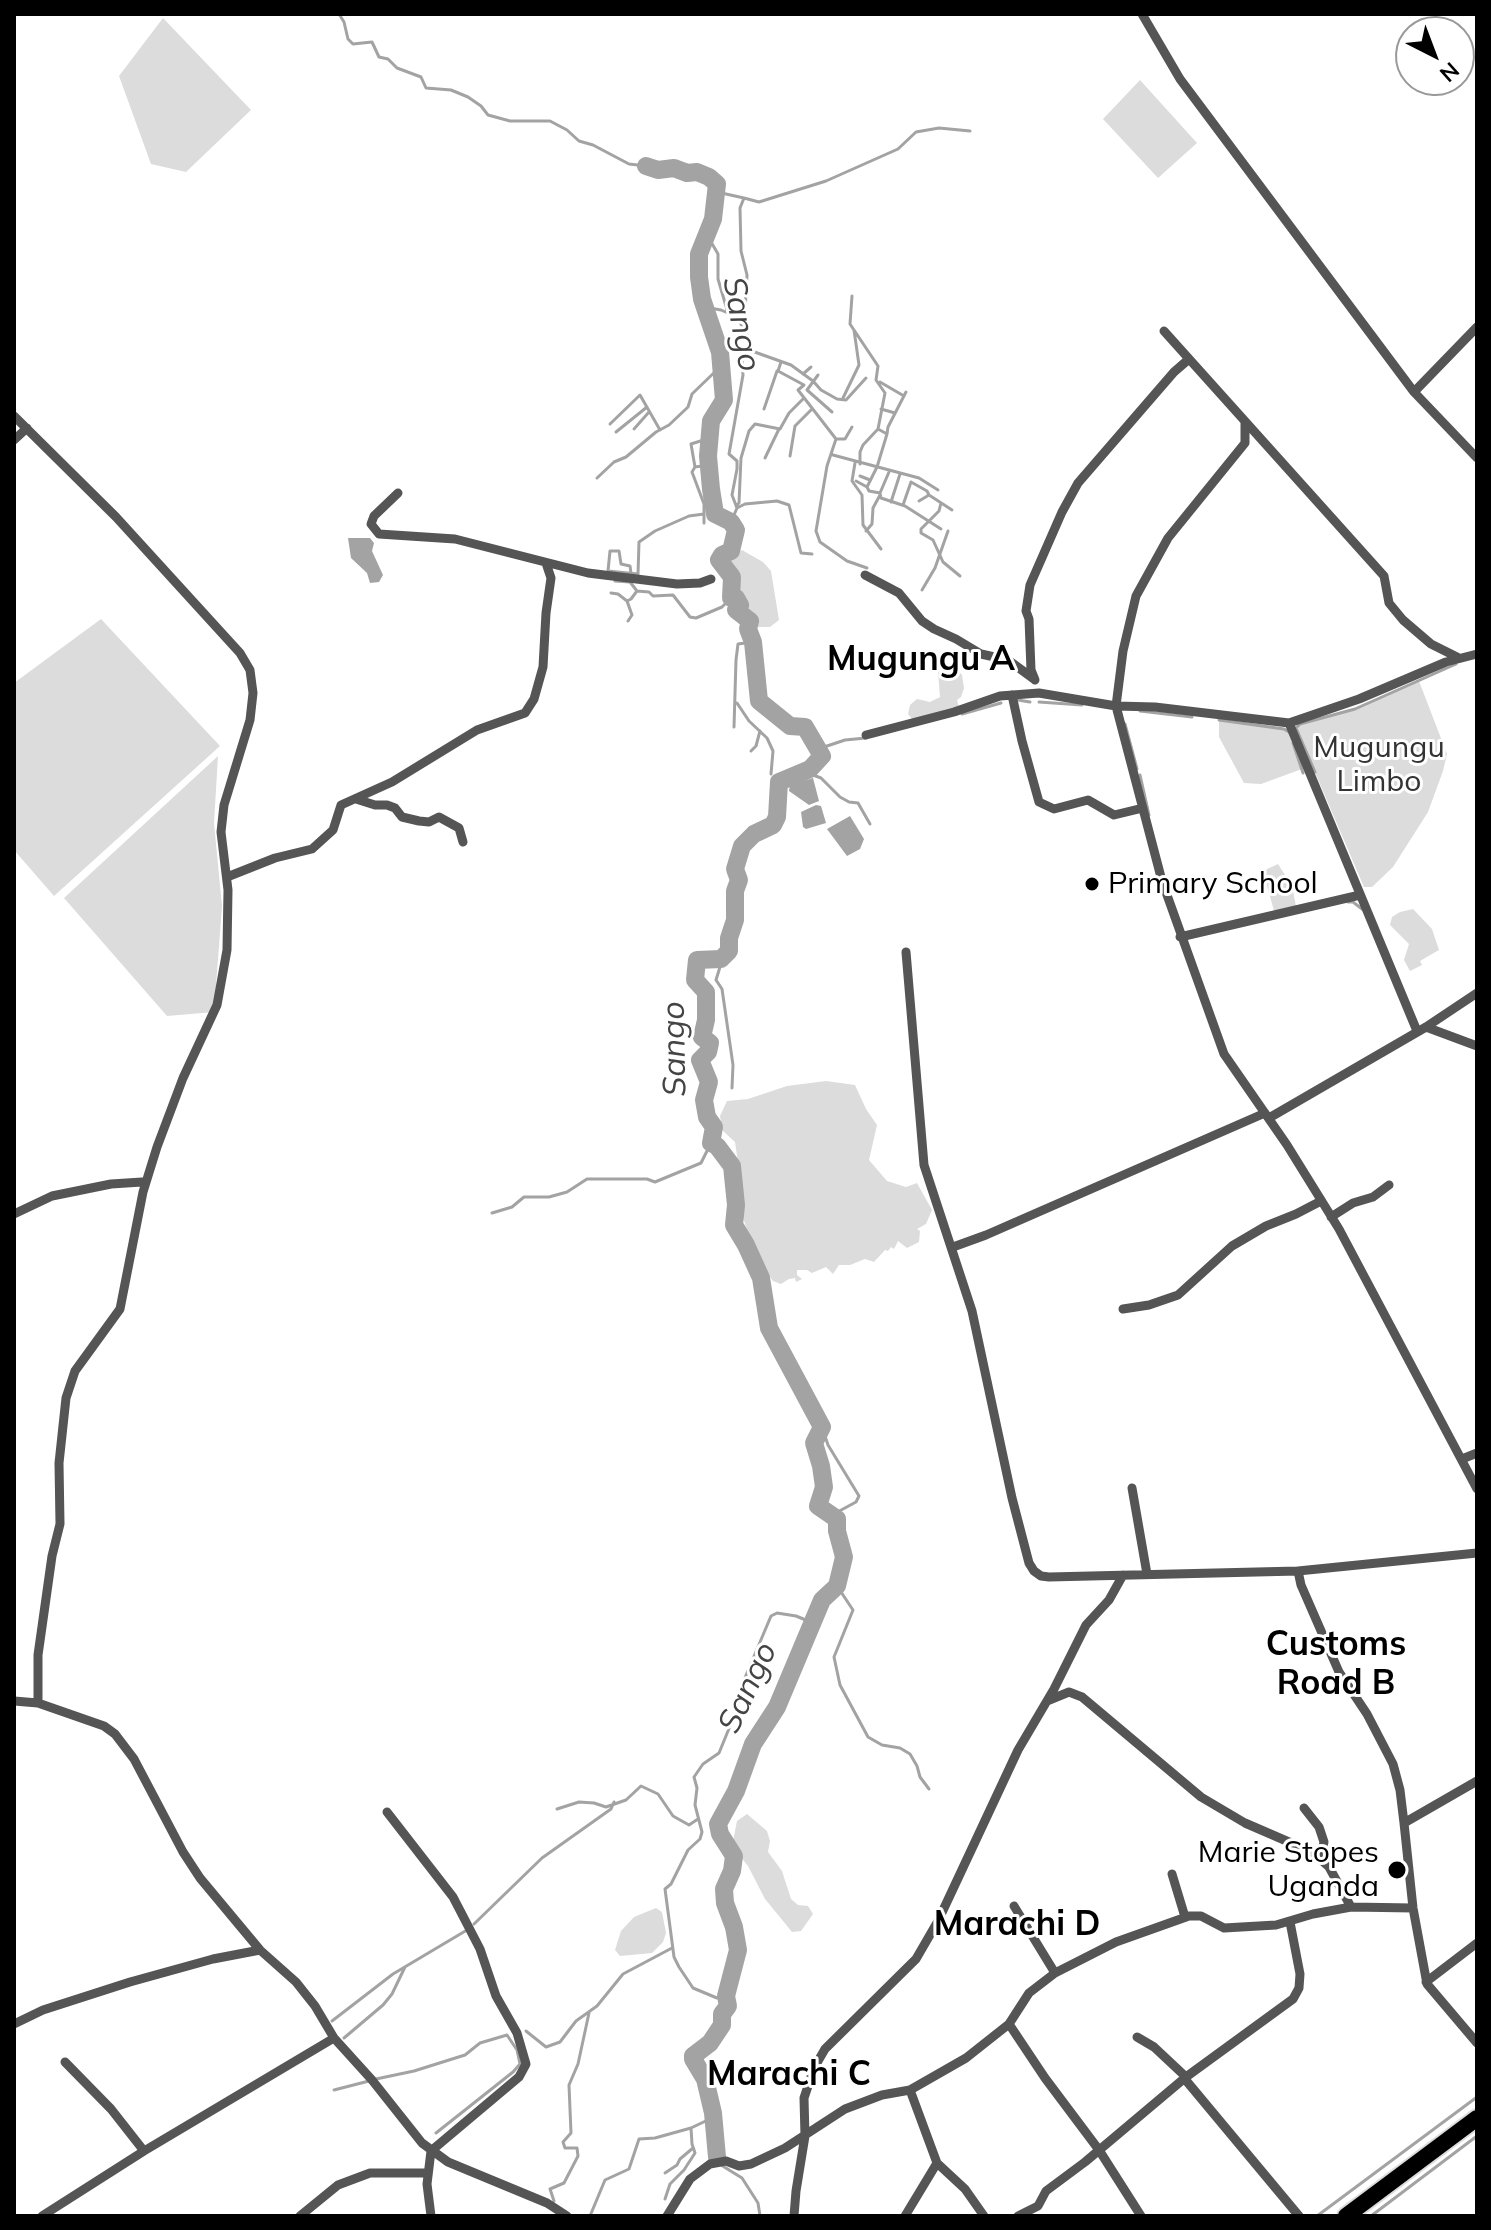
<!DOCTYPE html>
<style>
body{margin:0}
#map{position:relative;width:1491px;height:2230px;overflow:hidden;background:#fff;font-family:Mulish,sans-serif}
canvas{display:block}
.frame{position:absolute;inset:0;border:16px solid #000;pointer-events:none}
.north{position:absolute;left:1395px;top:16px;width:80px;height:80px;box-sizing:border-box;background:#fff;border:2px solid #999;border-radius:50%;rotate:138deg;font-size:22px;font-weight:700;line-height:32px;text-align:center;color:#000}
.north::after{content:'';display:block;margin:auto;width:28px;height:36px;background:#000;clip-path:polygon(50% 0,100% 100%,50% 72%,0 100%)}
</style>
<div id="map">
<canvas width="1491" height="2230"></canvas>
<div class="frame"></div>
<div class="north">N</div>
</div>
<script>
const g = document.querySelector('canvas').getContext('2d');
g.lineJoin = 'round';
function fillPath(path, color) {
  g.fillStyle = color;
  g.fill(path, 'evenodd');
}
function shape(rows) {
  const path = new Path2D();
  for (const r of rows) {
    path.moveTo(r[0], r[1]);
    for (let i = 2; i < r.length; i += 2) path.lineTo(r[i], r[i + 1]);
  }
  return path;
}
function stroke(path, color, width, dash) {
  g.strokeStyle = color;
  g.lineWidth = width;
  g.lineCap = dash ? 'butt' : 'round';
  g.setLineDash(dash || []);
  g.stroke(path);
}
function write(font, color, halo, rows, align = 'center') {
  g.font = font + ' Mulish,sans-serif';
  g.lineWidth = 6;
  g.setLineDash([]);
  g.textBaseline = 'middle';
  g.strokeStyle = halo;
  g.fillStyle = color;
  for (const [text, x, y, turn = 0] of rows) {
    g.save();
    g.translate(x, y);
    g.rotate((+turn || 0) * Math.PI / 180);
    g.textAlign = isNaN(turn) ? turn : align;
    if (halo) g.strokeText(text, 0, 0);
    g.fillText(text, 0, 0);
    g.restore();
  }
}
fillPath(shape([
 [163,18,251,110,186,172,151,164,119,76],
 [1140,80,1197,143,1158,178,1103,119],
 [742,550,763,562,771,571,779,620,770,627,757,627,754,621,744,611,729,558],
 [101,619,220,746,54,896,14,850,14,683],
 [953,664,962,675,964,688,961,697,957,700,959,707,912,719,908,714,910,705,917,699,930,702,940,697,938,672,946,666],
 [1419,681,1447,754,1443,771,1428,812,1393,867,1372,887,1364,887,1296,728,1300,724,1355,710],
 [1219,720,1284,729,1289,732,1302,769,1261,784,1244,783,1219,737],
 [218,756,214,823,222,906,214,1012,167,1016,64,898],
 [1278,864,1292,886,1296,906,1274,911,1263,871],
 [1413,909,1432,929,1439,950,1420,961,1422,965,1410,971,1404,960,1409,944,1390,925,1392,917,1400,912],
 [826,1081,855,1085,866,1109,877,1125,869,1160,887,1181,906,1187,917,1183,932,1210,926,1224,917,1229,920,1231,919,1242,907,1248,898,1241,894,1249,891,1247,888,1251,885,1250,874,1262,865,1259,850,1265,839,1265,833,1274,826,1267,812,1273,807,1270,797,1270,797,1275,802,1279,796,1282,795,1278,789,1279,781,1284,773,1281,765,1270,761,1274,741,1211,739,1169,735,1142,722,1130,720,1116,727,1101,748,1099,787,1086],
 [747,1814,767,1831,770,1841,768,1852,782,1871,791,1899,798,1905,808,1906,813,1914,801,1931,792,1932,779,1916,765,1899,748,1866,736,1851,733,1841,737,1821],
 [656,1908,662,1912,666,1933,663,1942,652,1953,620,1956,615,1950,621,1931,634,1917]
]), '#dcdcdc');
fillPath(shape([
 [348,538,370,538,374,543,372,551,383,575,379,582,370,583,367,573,351,558],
 [813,778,819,801,809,805,789,791,790,785],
 [816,805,821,806,826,823,806,829,803,827,801,812],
 [850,816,864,839,860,849,847,856,827,829]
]), '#a3a3a3');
stroke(shape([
 [339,14,344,22,348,39,353,44,372,42,379,57,388,59,397,68,421,77,426,88,451,90,468,97,481,106,488,115,510,121,550,121,567,130,579,141,593,145,629,164,646,166],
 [717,192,744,198,740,208,741,251,747,275,745,312,737,317],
 [744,198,759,202,826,181,898,149,916,132,939,128,970,131],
 [707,235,718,254,718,279,728,313],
 [704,307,721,310,737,317,752,344,742,361,743,375,729,454,737,461,737,469,732,495,737,508,731,522],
 [854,330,878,366,876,380,885,393,878,429,863,445,860,452,860,464],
 [749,350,791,365,813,381,821,390,837,399,846,400,866,378],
 [781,362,778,371,804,385,798,390,836,439,827,466,816,531,820,542,847,561,867,568],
 [803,374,811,367],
 [818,375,807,390,832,412],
 [880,382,904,396],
 [843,398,859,365,854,330,850,324,852,296],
 [764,409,777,371],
 [881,409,895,413],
 [610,424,640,395,660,430],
 [634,429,649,412],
 [878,429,887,434,888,427,906,392],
 [616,432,647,407],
 [836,439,845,439,852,427],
 [833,455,919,478,938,490],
 [790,456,795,426,812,409],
 [765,458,779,429],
 [855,463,852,481,862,495,863,525,881,549],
 [695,467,691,444,710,438],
 [860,476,870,480],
 [597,478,614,462,626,457,656,432,669,425,688,407,692,394,721,366],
 [856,481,867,487,869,491,880,493,889,472],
 [911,482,927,491,929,495,952,510],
 [867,487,877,467,887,434],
 [880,493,881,498,905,506,941,529],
 [919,501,929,495],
 [891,502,900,474],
 [941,503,939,511,921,529,921,533,933,540,943,562,960,576],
 [903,505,911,482],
 [736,506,739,503,741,458,749,431,755,424,780,429,789,413,804,398],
 [737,508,745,504,777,501,789,505,801,553,812,554],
 [704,523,704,504,692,472,695,467,709,465],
 [866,531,872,524,873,508,880,495],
 [631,573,630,566,621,564,619,551,610,551,608,571,638,574,639,542,655,531,689,516,704,514],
 [615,581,630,582,637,591,649,592,653,596,673,595,690,617,696,618,722,607,731,598],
 [922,590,935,568,948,531],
 [611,593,618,594,627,601,632,615,628,621],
 [627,601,631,599,637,591],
 [1018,700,1030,702],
 [1039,702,1082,705],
 [737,703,749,721,767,738,773,751,771,774],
 [1140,711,1192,717],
 [962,714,1001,703],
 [1219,720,1284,729,1289,732],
 [1125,724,1137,769],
 [734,727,736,660,738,644,753,642],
 [1293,743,1303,773],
 [818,749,845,740,866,738],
 [751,751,756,746,760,731],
 [1315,772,1296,728,1300,724,1355,709,1456,664],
 [1140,775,1149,815],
 [794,776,813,775,821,778,840,797,849,802,858,803,870,824],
 [1348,902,1353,902,1362,909],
 [723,957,716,980,722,989,733,1065,732,1088],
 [492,1213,512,1207,524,1197,549,1197,567,1192,587,1179,647,1179,655,1182,701,1163,711,1143],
 [822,1427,828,1445,859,1496,856,1502,832,1515],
 [837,1586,853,1610,834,1657,840,1685,868,1737,882,1745,900,1748,910,1754,917,1766,920,1777,929,1789],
 [557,1809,579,1802,594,1803,606,1807,626,1800,641,1786,658,1794,673,1816,689,1825,698,1819],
 [474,1924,542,1858,611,1809,614,1802],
 [726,1996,717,1998,693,1988,679,1967,674,1957,665,1889,671,1884,688,1850,700,1839,702,1832,695,1805,697,1788,694,1777,703,1764,719,1753,737,1709,739,1692,771,1616,777,1613,796,1616,813,1623],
 [332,2021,393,1974,467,1930],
 [526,2031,546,2047,560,2042,576,2021,597,2006,623,1974,672,1948],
 [344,2038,383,2005,392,1994,405,1967],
 [376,2079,414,2071,465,2055,480,2043,507,2035,517,2050,520,2064,513,2072,436,2133],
 [334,2090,369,2081],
 [721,2165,742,2178,758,2203,760,2216],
 [665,2173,677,2165,680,2159,693,2148],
 [665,2199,670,2184,684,2170,695,2153,692,2144,691,2128,712,2118],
 [554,2201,550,2189,564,2183,578,2156,577,2148,565,2148,563,2142,571,2133,569,2085,578,2064,589,2013],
 [590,2216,605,2180,629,2169,639,2139,655,2138,691,2128],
 [1317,2216,1477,2097],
 [1371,2216,1477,2136]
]), '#a3a3a3', 3);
stroke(shape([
 [646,166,658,170,674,168,687,173,697,172,709,177,717,184,713,219,699,254,699,277,702,299,720,352,724,400,711,421,708,456,711,489,715,514,731,522,736,530,731,551,722,555,719,560,732,577,731,598,736,598,740,605,736,610,750,621,748,629,753,642,759,701,790,726,805,727,822,756,810,769,779,782,777,817,773,825,754,834,742,846,735,869,739,880,735,891,735,920,729,938,729,951,721,959,697,960,695,980,706,992,706,1020,702,1037,710,1043,708,1052,700,1060,709,1082,704,1100,707,1117,714,1127,711,1143,717,1146,732,1166,736,1205,734,1225,746,1245,761,1278,769,1328,822,1427,814,1443,821,1466,824,1487,818,1506,837,1519,837,1531,844,1557,837,1586,822,1600,777,1707,753,1744,736,1791,718,1824,720,1834,734,1856,732,1871,724,1889,725,1903,734,1927,738,1950,726,1996,728,2006,722,2014,722,2025,710,2043,693,2056,693,2059,705,2079,713,2113,717,2157]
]), '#a3a3a3', 18);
const highway = shape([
 [1346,2216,1477,2118]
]);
stroke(highway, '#dbdbdb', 20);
stroke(shape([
 [1142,14,1180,79,1414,392,1477,458],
 [1164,331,1384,576,1389,603,1403,620,1431,644,1459,658],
 [1414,392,1477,327],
 [14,416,116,517,240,653,250,670,253,693,250,720,224,805,221,832,228,890,227,950,217,1005,183,1078,157,1147,143,1192,120,1309,75,1371,66,1398,59,1463,60,1524,52,1556,38,1655,38,1703],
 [1245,422,1245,443,1168,538,1136,596,1123,651,1116,706,1162,881,1224,1054,1287,1145,1339,1229,1477,1489],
 [14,440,27,428],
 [398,493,374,516,371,524,379,534,455,539,588,573,677,584,700,583,711,579],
 [865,575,899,593,922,621,934,629,956,639,981,654,1008,660,1034,679],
 [1035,680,1031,670,1029,619,1026,611,1030,585,1062,512,1078,483,1174,372,1189,359],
 [1012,695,1022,741,1039,802,1054,809,1088,800,1114,815,1143,808],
 [1289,723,1359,699,1446,662,1477,654],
 [866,735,954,712,1000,696,1039,693,1116,706,1155,707,1289,723,1417,1031],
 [356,799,375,805,387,805,395,808,402,817,419,821,429,822,439,817,459,828,463,842],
 [227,877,275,858,312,849,333,830,341,805,392,782,477,730,525,713,534,699,543,667,546,613,551,578,546,563],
 [1180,937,1360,895],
 [906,952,924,1165,972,1311,1012,1498,1029,1563,1034,1571,1041,1576,1049,1577,1298,1571,1477,1553],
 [1426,1027,1477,1046],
 [1269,1118,1426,1027,1477,993],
 [14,1214,52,1196,111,1184,142,1182],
 [1331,1217,1353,1203,1373,1197,1389,1185],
 [953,1247,986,1235,1265,1113],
 [1123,1309,1149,1305,1178,1295,1232,1246,1266,1226,1296,1214,1321,1201],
 [1462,1459,1477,1453],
 [1132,1488,1147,1574],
 [1298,1571,1301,1585,1339,1672,1367,1714,1393,1764,1400,1790,1404,1823,1477,1781],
 [14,1701,38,1703,104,1726,115,1734,134,1759,183,1852,200,1878,260,1950,296,1982,315,2006,334,2038,372,2080,422,2143,448,2162,547,2203,567,2216],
 [1047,1701,1069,1692,1082,1697,1201,1797,1245,1823,1312,1852,1329,1867,1351,1907],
 [1304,1808,1319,1827,1324,1842,1320,1859],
 [387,1812,453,1897,466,1922,480,1949,496,1996,517,2033,526,2064,519,2077,431,2151,427,2184,431,2216],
 [1404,1823,1413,1908,1427,1984,1477,2043],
 [1172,1874,1185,1917],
 [1014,1906,1055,1973],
 [1426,1982,1477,1943],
 [14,2024,43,2010,130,1982,213,1959,260,1950],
 [1009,2024,1045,2078,1099,2150,1141,2216],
 [1137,2037,1154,2047,1186,2077],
 [65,2062,111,2109,144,2151],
 [1184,2078,1299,2216],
 [910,2090,937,2163,965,2189,984,2216],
 [42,2216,144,2151,334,2038],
 [300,2216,338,2185,370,2173,428,2173],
 [667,2216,690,2179,710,2164,726,2161,739,2166,751,2164,785,2148,845,2109,882,2095,910,2090,966,2058,1009,2024,1029,1993,1055,1973,1116,1942,1189,1916,1201,1916,1224,1928,1276,1925,1313,1914,1351,1907,1413,1908],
 [794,2216,796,2191,805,2136,804,2098,814,2068,825,2049,916,1959,938,1921,1018,1750,1054,1689,1086,1625,1109,1600,1123,1575],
 [905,2216,937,2163],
 [1018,2216,1038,2206,1046,2191,1085,2162,1186,2077,1293,1999,1299,1988,1300,1974,1290,1922]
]), '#555', 9);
stroke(highway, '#000', 16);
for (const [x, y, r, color] of [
 [1092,884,8,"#000"],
 [1397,1870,10,"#000"]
]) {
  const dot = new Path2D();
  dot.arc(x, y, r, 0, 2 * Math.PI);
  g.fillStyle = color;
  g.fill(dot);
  stroke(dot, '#fff', 3);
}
write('30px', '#333', '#fff', [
 ["Mugungu",1379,748],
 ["Limbo",1379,782]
]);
write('30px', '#000', '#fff', [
 ["Primary School",1108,884],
 ["Marie Stopes",1379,1853,"right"],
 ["Uganda",1379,1887,"right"]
], 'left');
write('italic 32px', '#444', '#fff', [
 ["Sango",741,324,80],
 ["Sango",675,1049,-91],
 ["Sango",748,1688,-65]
]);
write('bold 34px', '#000', '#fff', [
 ["Mugungu A",921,660],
 ["Customs",1336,1645],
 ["Road B",1336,1684],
 ["Marachi D",1017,1925],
 ["Marachi C",789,2075]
]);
</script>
